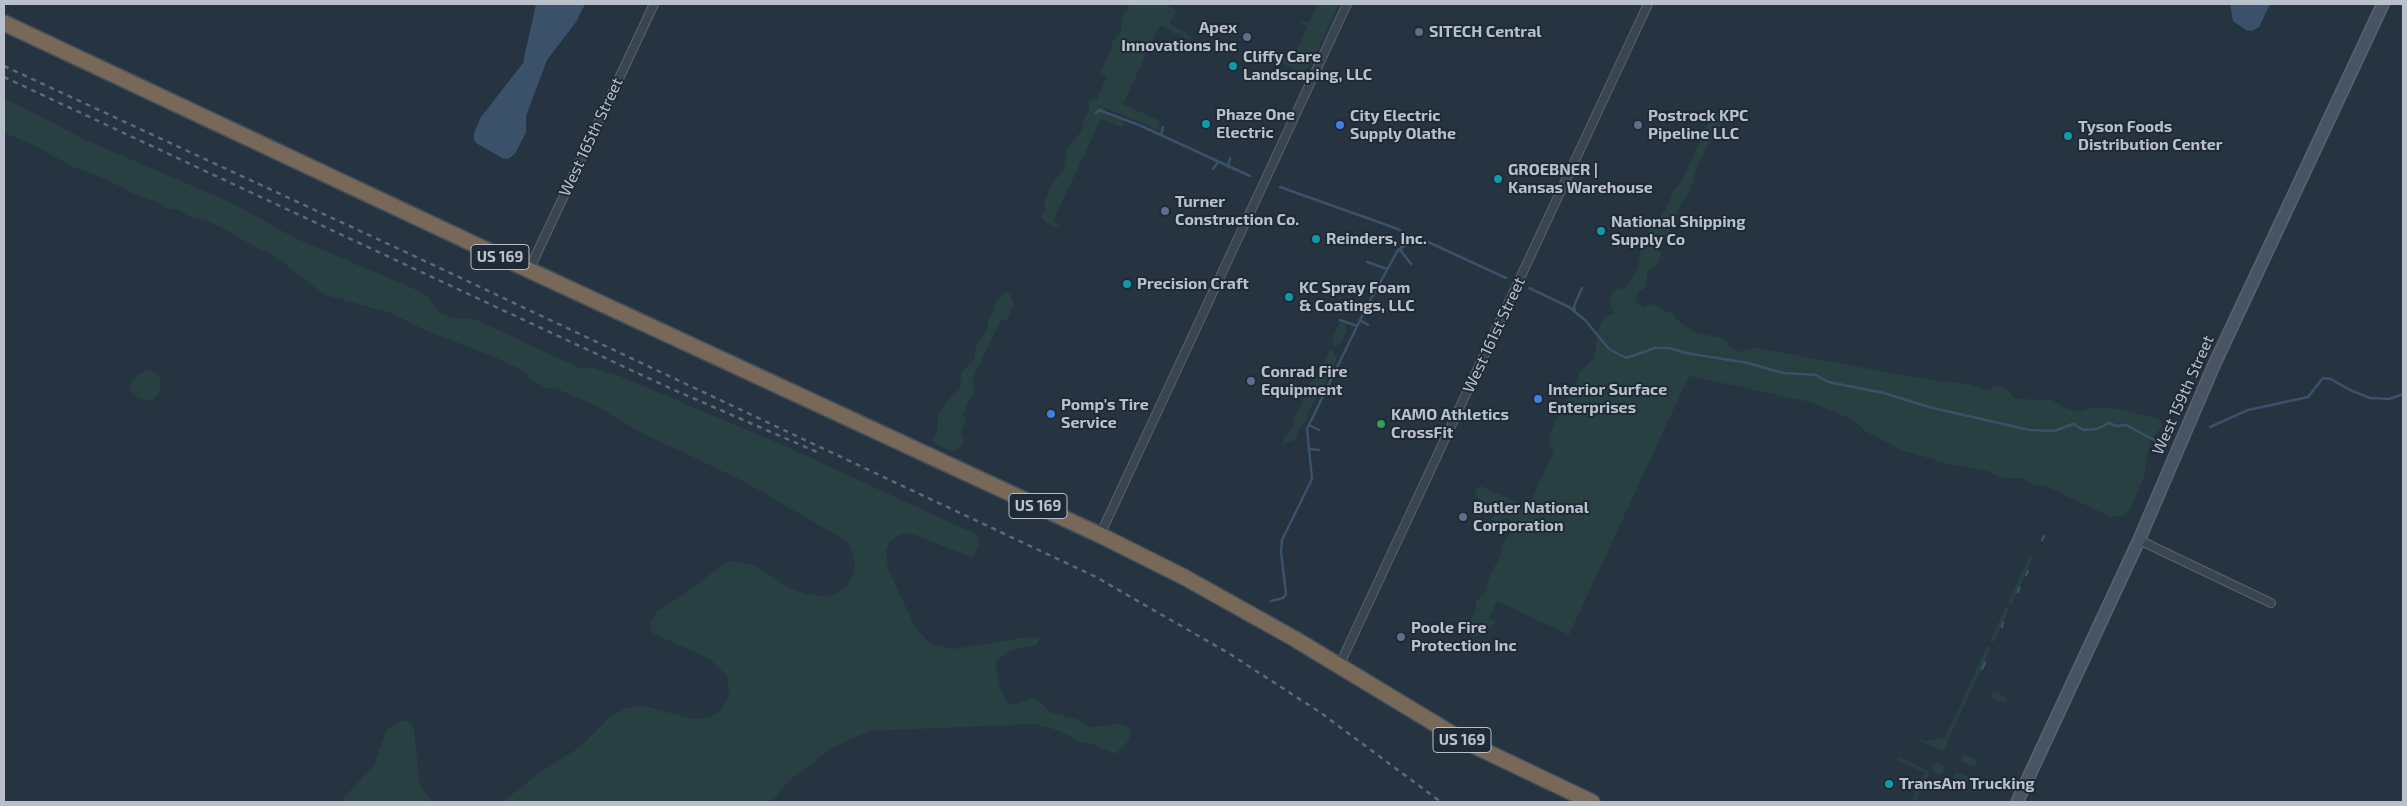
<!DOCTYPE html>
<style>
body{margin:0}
#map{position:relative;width:2407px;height:806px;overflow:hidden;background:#263341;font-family:"Exo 2",sans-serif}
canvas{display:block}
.frame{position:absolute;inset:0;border:5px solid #b7c0cb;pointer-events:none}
</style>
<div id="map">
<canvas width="2407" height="806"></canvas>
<div class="frame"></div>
</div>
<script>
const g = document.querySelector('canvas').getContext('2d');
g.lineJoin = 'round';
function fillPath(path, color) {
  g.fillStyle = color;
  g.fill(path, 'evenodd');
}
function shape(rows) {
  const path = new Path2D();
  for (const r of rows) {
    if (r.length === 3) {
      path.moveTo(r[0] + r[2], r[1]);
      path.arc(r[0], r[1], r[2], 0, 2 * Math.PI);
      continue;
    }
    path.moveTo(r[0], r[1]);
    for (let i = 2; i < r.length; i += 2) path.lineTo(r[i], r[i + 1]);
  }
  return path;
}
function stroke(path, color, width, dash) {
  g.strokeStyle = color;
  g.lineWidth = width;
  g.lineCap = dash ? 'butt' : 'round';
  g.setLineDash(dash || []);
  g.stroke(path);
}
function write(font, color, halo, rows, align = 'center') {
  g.font = font + ' "Exo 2",sans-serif';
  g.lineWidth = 4;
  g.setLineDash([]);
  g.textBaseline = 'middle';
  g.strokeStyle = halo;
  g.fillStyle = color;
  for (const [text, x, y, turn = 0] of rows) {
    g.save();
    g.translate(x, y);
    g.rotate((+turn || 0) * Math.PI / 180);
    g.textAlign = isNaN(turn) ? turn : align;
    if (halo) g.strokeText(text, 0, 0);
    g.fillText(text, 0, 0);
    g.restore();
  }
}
fillPath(shape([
 [1131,4,1169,4,1168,6,1177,10,1169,24,1188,33,1187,35,1191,37,1190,40,1160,25,1123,104,1160,121,1158,130,1103,107,1110,117,1121,118,1124,125,1121,127,1101,119,1053,221,1059,224,1056,228,1053,227,1041,218,1045,211,1044,203,1051,185,1064,169,1067,149,1082,130,1085,116,1089,112,1089,101,1097,99,1107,76,1101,74,1101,70,1110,53,1113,41,1121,31,1123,15],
 [1318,4,1339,4,1311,64,1304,70,1295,70,1281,62,1285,55,1293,58,1307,27,1300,22,1303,21,1309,23],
 [4,98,88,141,232,203,295,238,419,291,427,296,439,313,453,318,475,319,579,368,593,368,619,376,783,445,973,533,979,537,979,544,973,558,915,535,905,533,891,540,886,550,888,569,916,629,931,644,953,649,1027,637,1040,638,1036,645,1012,650,997,660,995,666,1001,689,1007,702,1013,705,1031,698,1040,701,1049,712,1076,719,1089,727,1120,724,1128,727,1131,733,1129,740,1115,754,1095,745,1081,742,1060,731,1035,724,869,731,832,748,790,780,771,802,502,802,542,771,580,747,609,718,626,708,644,706,693,719,708,718,722,710,729,694,727,676,710,659,652,633,650,622,657,611,683,595,724,564,733,561,756,566,788,587,806,594,828,597,834,595,847,585,853,574,855,564,850,546,846,541,745,482,640,432,596,406,555,388,547,388,535,382,521,370,499,359,422,329,391,313,325,295,272,254,260,250,228,231,209,222,190,217,177,209,167,209,158,202,138,196,106,179,75,168,32,144,4,133],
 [1714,109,1722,112,1721,123,1699,162,1689,193,1680,204,1675,222,1659,249,1661,254,1659,262,1648,271,1646,283,1644,289,1637,293,1636,301,1644,307,1650,304,1660,306,1662,310,1674,313,1677,320,1694,332,1721,338,1738,352,1757,348,1930,380,1969,384,1984,390,1999,386,2010,391,2011,395,2017,399,2052,400,2065,408,2079,412,2090,408,2111,408,2153,417,2161,421,2162,426,2150,442,2144,477,2129,511,2124,516,2111,517,2045,486,2035,485,2022,478,2002,478,1987,471,1952,465,1901,450,1865,431,1853,420,1810,402,1689,376,1569,635,1497,601,1489,618,1497,622,1483,634,1476,637,1471,636,1467,626,1476,611,1476,602,1485,593,1491,572,1501,556,1501,546,1512,529,1513,524,1509,519,1504,518,1498,522,1492,520,1496,511,1479,499,1475,494,1476,489,1481,486,1528,507,1554,450,1548,445,1550,434,1557,419,1565,410,1566,400,1573,393,1580,372,1595,358,1598,331,1602,321,1605,316,1614,314,1609,297,1616,289,1625,288,1638,268,1641,251,1636,244,1636,240,1638,236,1648,238,1649,228,1658,221,1668,205,1672,192,1681,183],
 [1006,291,1010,294,1014,306,1007,319,1000,322,972,380,975,389,962,415,966,420,961,433,964,436,962,446,953,451,948,450,932,441,937,431,938,414,952,395,960,388,961,373,974,359,977,343,988,329,988,319,995,310,995,302],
 [1340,323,1345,324,1347,331,1341,344,1334,346,1332,338],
 [1331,348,1337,358,1335,365,1308,412,1307,420,1299,428,1296,440,1282,444,1284,436,1292,429,1295,423,1293,418,1299,409,1310,382,1317,376,1318,365,1324,362],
 [149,370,159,374,161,384,159,395,151,401,138,398,130,390,130,384,137,375],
 [2030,555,2033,557,2012,604,2008,602],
 [2006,607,2009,609,1994,642,1990,641],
 [1987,646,1991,648,1946,745,1949,747,1942,751,1914,738,1928,741,1945,738],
 [1993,691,2007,697,2005,703,1991,698],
 [403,720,409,722,414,728,419,780,422,789,433,802,340,802,374,765,387,729],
 [1964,754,1977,760,1975,767,1960,761],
 [1900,757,1930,772,1916,802,1911,802,1925,773,1896,760],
 [1938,769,6],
 [1955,772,1969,777,1968,783,1954,778]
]), '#284042');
fillPath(shape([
 [536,4,585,4,576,22,547,60,526,116,526,132,515,154,508,159,502,158,476,143,474,140,474,133,481,117,523,63],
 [2230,4,2270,4,2259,27,2252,31,2246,30,2233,21]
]), '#3b516a');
stroke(shape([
 [1096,113,1099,110,1139,125,1250,176],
 [1161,135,1163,127],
 [1228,167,1230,158],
 [1213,169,1218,162],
 [1280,187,1398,229,1414,242],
 [1401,247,1401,251,1411,264],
 [1367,262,1387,269],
 [1380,284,1389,293],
 [1529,288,1569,307,1585,320,1609,349,1626,358,1655,348,1669,348,1686,353,1748,363,1783,373,1816,375,1828,382,1884,393,1929,407,2029,430,2054,431,2073,424,2084,430,2097,429,2109,423,2116,426,2126,425,2156,441],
 [1575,312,1574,306,1582,288],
 [1340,320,1357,326],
 [1360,320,1368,325],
 [1328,386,1337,391],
 [1309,425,1319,430],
 [2210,427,2248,410,2308,397,2323,378,2331,379,2350,390,2370,398,2389,399,2403,394],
 [1309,449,1319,450],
 [2042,540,2044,536],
 [2026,575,2028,571],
 [2018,592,2019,588],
 [1271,601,1283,598,1286,594,1281,552,1282,540,1312,479,1307,429,1365,310,1398,250,1410,243,1426,241,1506,278],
 [2002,627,2003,623],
 [1982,669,1985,663]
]), '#3b516a', 2.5);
const street = shape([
 [529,270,654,4],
 [1100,535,1347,4],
 [2139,540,2271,603],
 [1339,666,1648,4]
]);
const secondary = shape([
 [2017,802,2139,540,2214,365,2383,4]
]);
const highway = shape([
 [4,23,529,270,1100,535,1184,577,1295,639,1462,740,1592,802]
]);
stroke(street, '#58636e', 10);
stroke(secondary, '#58636e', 14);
stroke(highway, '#45505b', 18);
stroke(street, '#3a4551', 8);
stroke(secondary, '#485464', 11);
stroke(highway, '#776857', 15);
stroke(shape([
 [4,66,412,255,1096,577,1230,654,1321,713,1441,802],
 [4,77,663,385,819,453]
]), '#5c6978', 2.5, [5, 5]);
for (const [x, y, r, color] of [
 [1419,32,5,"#5c6f8a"],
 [1247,37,5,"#5c6f8a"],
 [1233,66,5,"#0f9aa8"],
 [1206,124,5,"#0f9aa8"],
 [1340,125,5,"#3f7fe0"],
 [1638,125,5,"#5c6f8a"],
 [2068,136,5,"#0f9aa8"],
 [1498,179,5,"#0f9aa8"],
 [1165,211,5,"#5c6f8a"],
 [1601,231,5,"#0f9aa8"],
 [1316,239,5,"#0f9aa8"],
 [1127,284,5,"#0f9aa8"],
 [1289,297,5,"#0f9aa8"],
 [1251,381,5,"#5c6f8a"],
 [1538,399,5,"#3f7fe0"],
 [1051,414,5,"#3f7fe0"],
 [1381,424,5,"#2e9e5b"],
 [1463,517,5,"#5c6f8a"],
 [1401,637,5,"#5c6f8a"],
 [1889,784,5,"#0f9aa8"]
]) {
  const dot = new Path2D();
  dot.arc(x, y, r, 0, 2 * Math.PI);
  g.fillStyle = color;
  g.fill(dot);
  stroke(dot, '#1f2a36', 2);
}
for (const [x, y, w] of [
 [500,257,58],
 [1038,506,58],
 [1462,740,58]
]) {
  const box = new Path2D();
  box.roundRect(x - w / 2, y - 12.5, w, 25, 4);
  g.fillStyle = '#1f2a36';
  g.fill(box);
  stroke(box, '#b7c0cb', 1);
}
write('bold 15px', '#b7c0cb', null, [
 ["US 169",500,257],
 ["US 169",1038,506],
 ["US 169",1462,740]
]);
write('bold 16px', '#b7c0cb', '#1f2a36', [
 ["Apex",1237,28,"right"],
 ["Innovations Inc",1237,46,"right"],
 ["SITECH Central",1429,32],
 ["Cliffy Care",1243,57],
 ["Landscaping, LLC",1243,75],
 ["Phaze One",1216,115],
 ["Electric",1216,133],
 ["City Electric",1350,116],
 ["Supply Olathe",1350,134],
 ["Postrock KPC",1648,116],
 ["Pipeline LLC",1648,134],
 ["Tyson Foods",2078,127],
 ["Distribution Center",2078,145],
 ["GROEBNER |",1508,170],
 ["Kansas Warehouse",1508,188],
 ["Turner",1175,202],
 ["Construction Co.",1175,220],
 ["National Shipping",1611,222],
 ["Supply Co",1611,240],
 ["Reinders, Inc.",1326,239],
 ["Precision Craft",1137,284],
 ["KC Spray Foam",1299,288],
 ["& Coatings, LLC",1299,306],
 ["Conrad Fire",1261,372],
 ["Equipment",1261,390],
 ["Interior Surface",1548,390],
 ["Enterprises",1548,408],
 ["Pomp's Tire",1061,405],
 ["Service",1061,423],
 ["KAMO Athletics",1391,415],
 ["CrossFit",1391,433],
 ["Butler National",1473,508],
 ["Corporation",1473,526],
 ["Poole Fire",1411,628],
 ["Protection Inc",1411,646],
 ["TransAm Trucking",1899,784]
], 'left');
write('16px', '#b7c0cb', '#1f2a36', [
 ["West 165th Street",591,137,-65],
 ["West 161st Street",1494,335,-65],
 ["West 159th Street",2183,395,-66]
]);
</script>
